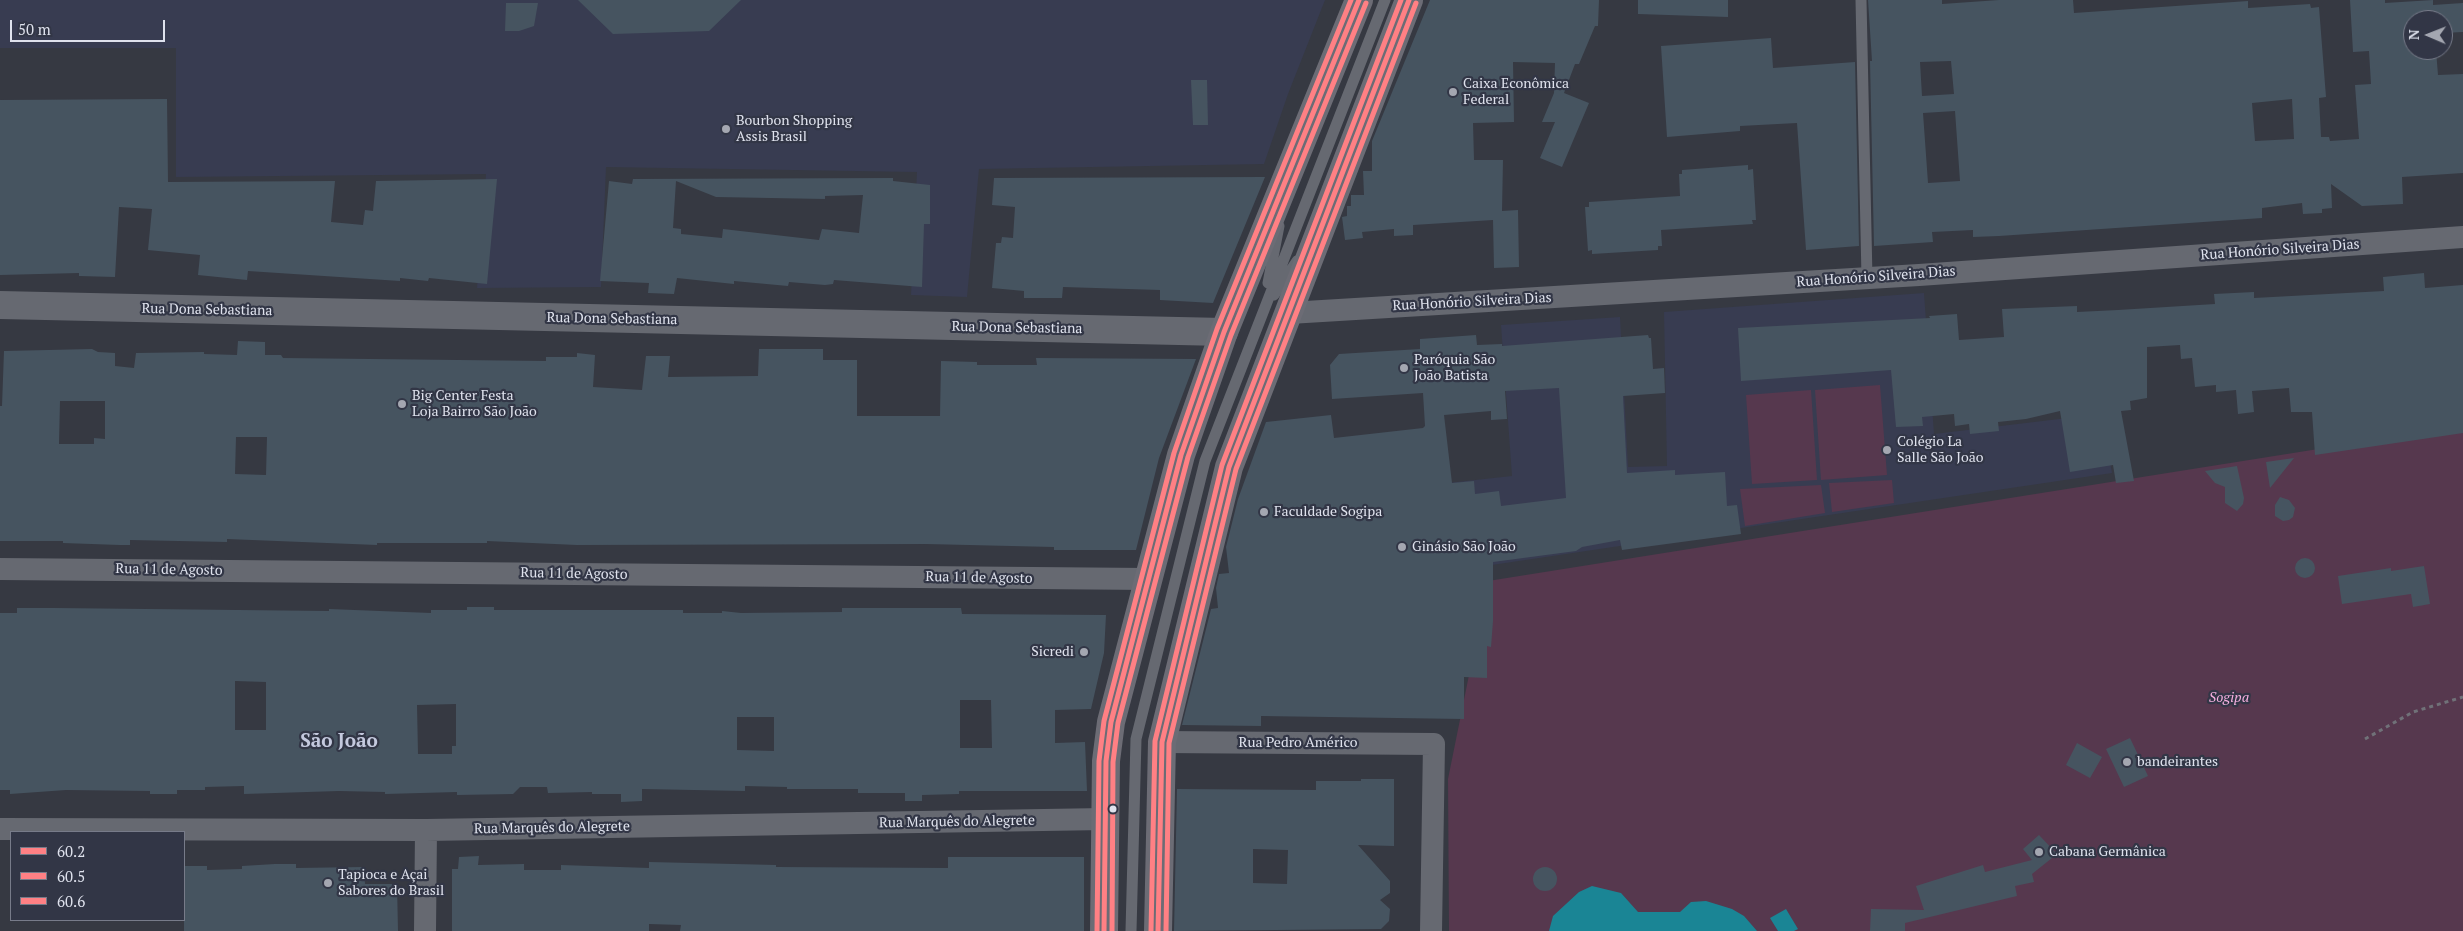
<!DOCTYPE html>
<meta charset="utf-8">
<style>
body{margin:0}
#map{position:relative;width:2463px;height:931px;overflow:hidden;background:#363942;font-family:"PT Serif",serif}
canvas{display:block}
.legend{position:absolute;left:10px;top:831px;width:175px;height:90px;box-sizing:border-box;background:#323646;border:1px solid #777b89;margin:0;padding:6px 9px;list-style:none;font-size:15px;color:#dfe2ed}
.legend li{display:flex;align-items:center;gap:10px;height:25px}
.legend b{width:25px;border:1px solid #777b89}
.north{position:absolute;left:2403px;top:10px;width:50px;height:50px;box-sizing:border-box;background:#323646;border:1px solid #777b89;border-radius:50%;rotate:271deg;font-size:14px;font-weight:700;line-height:20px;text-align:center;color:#dfe2ed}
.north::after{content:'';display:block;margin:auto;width:18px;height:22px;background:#a4a7b1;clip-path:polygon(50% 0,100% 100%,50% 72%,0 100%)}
.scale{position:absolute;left:10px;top:20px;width:155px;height:22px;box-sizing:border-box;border:2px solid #dfe2ed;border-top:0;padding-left:6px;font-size:15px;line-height:18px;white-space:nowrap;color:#dfe2ed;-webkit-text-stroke:4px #323646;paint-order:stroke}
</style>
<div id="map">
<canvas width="2463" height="931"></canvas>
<ul class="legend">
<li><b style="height:6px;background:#ff8084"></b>60.2</li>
<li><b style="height:6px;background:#ff8084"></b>60.5</li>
<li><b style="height:6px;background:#ff8084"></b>60.6</li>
</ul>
<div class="north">N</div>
<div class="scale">50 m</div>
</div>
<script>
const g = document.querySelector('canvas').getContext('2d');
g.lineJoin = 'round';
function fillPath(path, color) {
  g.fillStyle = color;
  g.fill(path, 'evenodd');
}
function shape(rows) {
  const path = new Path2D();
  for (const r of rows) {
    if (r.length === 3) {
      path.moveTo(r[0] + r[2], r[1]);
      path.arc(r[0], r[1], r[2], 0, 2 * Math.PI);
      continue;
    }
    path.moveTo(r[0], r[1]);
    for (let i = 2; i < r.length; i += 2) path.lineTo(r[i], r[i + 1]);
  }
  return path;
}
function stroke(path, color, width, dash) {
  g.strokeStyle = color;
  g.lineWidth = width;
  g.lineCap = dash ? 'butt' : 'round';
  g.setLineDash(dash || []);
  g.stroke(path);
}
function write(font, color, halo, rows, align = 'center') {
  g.font = font + ' "PT Serif",serif';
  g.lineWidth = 4.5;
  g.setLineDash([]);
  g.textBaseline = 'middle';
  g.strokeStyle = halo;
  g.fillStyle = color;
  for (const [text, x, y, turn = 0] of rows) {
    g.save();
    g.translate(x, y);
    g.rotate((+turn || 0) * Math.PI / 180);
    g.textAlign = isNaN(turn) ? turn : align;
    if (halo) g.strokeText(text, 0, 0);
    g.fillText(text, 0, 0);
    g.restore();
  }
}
fillPath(shape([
 [0,0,1325,0,1288,94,1264,164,979,169,967,297,911,295,917,172,606,167,601,287,477,288,486,174,176,177,176,48,0,48],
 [1924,293,1934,434,2101,414,2112,473,1303,593,1292,500,1512,476,1501,325,1620,317,1628,467,1667,466,1664,312]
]), '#383c51');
fillPath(shape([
 [1880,385,1887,475,1821,480,1815,390],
 [1811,390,1817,480,1752,484,1746,395],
 [2463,426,2463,931,1449,931,1448,779,1488,581],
 [1892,480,1894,503,1832,512,1829,483],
 [1821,485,1825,513,1745,526,1740,489]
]), '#56384e');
fillPath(shape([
 [1592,886,1621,893,1638,912,1680,912,1691,902,1706,901,1732,909,1744,916,1757,931,1549,931,1553,916,1579,892],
 [1786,909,1798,929,1794,931,1778,931,1770,918]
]), '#1a8595');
fillPath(shape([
 [578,0,741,0,709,31,613,34],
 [1430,0,1599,0,1598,26,1595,26,1579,64,1575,64,1564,93,1589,103,1562,167,1540,158,1555,122,1542,122,1554,93,1555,63,1513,62,1514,122,1473,123,1474,160,1503,160,1502,211,1518,210,1519,267,1494,268,1493,220,1413,225,1413,235,1394,236,1394,229,1362,232,1363,238,1345,240,1342,217,1347,216,1347,206,1351,206,1351,195,1364,195,1363,171,1372,171,1372,141],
 [1638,0,1728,0,1728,17,1638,14],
 [1868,0,1942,0,1942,4,1999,0,2073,0,2074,13,2248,1,2248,8,2310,4,2311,8,2319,7,2326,97,2319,98,2321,137,2329,137,2330,141,2359,139,2355,85,2371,84,2369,51,2353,52,2350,0,2385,0,2385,3,2433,0,2433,5,2463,3,2463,32,2443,33,2443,20,2413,20,2413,50,2436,50,2438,75,2463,74,2463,173,2402,177,2403,204,2362,206,2331,184,2332,208,2322,209,2322,213,2303,214,2302,203,2262,208,2262,218,1999,236,1973,237,1973,230,1932,232,1933,242,1874,246,1870,61,1872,61],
 [1951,61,1954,94,1922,96,1920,62],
 [2292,99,2294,139,2255,141,2252,103],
 [1955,111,1960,181,1928,183,1923,113],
 [506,3,538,3,534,26,519,31,505,31],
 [1771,38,1773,68,1855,62,1859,246,1806,250,1797,123,1740,126,1740,131,1667,137,1661,46],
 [1191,80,1207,80,1208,125,1193,125],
 [167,99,168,182,335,181,331,222,363,225,365,210,373,211,376,181,497,179,487,284,429,278,428,281,400,278,400,281,248,271,247,280,198,275,200,255,148,250,152,209,119,207,115,277,79,276,79,273,0,275,0,100],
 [1748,165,1748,170,1753,169,1756,220,1752,220,1753,224,1661,230,1662,246,1658,246,1658,250,1592,254,1592,250,1588,251,1585,207,1589,207,1589,202,1680,196,1679,174,1682,174,1682,170],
 [1265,177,1213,303,1160,300,1160,290,1063,287,1062,298,1024,298,1024,291,992,288,996,243,1001,243,1002,237,1013,238,1015,207,992,205,994,178],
 [893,178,893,181,930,185,930,224,924,224,922,287,834,280,833,284,825,285,789,282,788,286,734,281,734,284,677,278,674,294,648,293,649,283,600,281,609,181,632,184,633,179],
 [676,181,716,197,825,199,825,196,863,195,859,233,822,229,819,240,723,229,722,238,681,234,681,229,673,228],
 [2424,273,2425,288,2463,285,2463,433,2315,455,2312,412,2291,412,2289,388,2252,391,2254,412,2238,414,2236,390,2216,392,2216,385,2195,387,2192,358,2181,359,2180,345,2147,347,2147,398,2130,401,2131,410,2121,411,2134,481,2116,483,2113,465,2070,472,2060,411,2026,419,1998,422,1999,431,1970,434,1969,424,1955,426,1954,414,1922,417,1923,426,1896,427,1891,370,1741,381,1738,328,1930,318,1929,316,1957,314,1959,340,2004,337,2002,309,2077,306,2077,312,2118,310,2215,304,2214,294,2254,292,2254,298,2384,291,2383,277],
 [1476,335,1477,345,1502,344,1502,346,1648,335,1649,338,1651,338,1653,369,1664,368,1665,393,1623,396,1627,473,1675,470,1675,475,1725,472,1727,506,1737,505,1741,534,1622,550,1620,540,1582,547,1576,551,1493,562,1493,621,1491,647,1487,646,1487,678,1464,677,1464,719,1261,716,1261,726,1182,725,1211,609,1218,608,1216,588,1219,574,1229,573,1226,547,1238,499,1266,422,1331,415,1334,438,1423,428,1425,426,1423,393,1332,399,1330,365,1339,354,1420,349,1420,339],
 [1559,388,1566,498,1501,506,1499,491,1475,494,1474,481,1452,483,1444,415,1491,411,1491,420,1507,419,1505,391],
 [238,341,265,342,265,355,281,355,283,358,546,361,546,357,577,357,577,353,595,355,593,387,642,390,646,356,670,356,668,377,758,376,759,349,823,349,823,360,857,360,857,416,940,416,941,361,977,362,977,365,1037,365,1036,358,1196,359,1159,458,1136,550,1054,550,1054,547,926,544,577,545,487,541,487,543,377,543,377,545,227,539,227,542,130,540,130,545,120,545,63,543,63,541,0,541,0,406,2,406,4,351,92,349,98,352,115,353,115,366,134,368,136,353,204,352,204,354,237,355],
 [60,401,105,401,105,439,94,438,94,444,59,444],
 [236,437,267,437,266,475,235,474],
 [2294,458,2270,488,2266,462],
 [2237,466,2244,498,2243,504,2237,511,2225,503,2225,487,2215,483,2205,471],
 [2280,497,2289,500,2295,508,2293,517,2289,520,2283,521,2275,516,2275,505],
 [2305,568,10],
 [2424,566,2430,604,2413,607,2411,594,2342,604,2338,576,2391,568,2391,571],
 [467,607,494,607,494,610,683,610,683,613,722,613,722,611,741,613,842,612,842,608,961,608,962,614,1106,615,1104,653,1091,709,1055,710,1055,743,1085,742,1087,791,959,791,959,794,922,795,922,801,905,801,905,793,858,793,858,789,787,789,787,787,745,786,745,791,642,789,642,801,621,802,621,794,592,794,592,792,548,793,547,787,520,787,513,794,457,795,457,792,385,794,385,792,339,791,244,794,244,786,205,787,205,790,177,790,177,794,150,794,150,791,66,790,10,794,10,790,0,790,0,613,17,613,17,608,55,608,329,611,329,609,431,613,431,610,467,610],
 [235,681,266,682,266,730,235,730],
 [960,700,991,700,992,748,960,748],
 [456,704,456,746,452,746,452,754,418,754,417,705],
 [737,717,774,717,774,751,737,750],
 [2130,738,2148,776,2124,787,2106,749],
 [2077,743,2102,757,2090,778,2066,765],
 [1361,779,1394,779,1394,846,1358,845,1390,881,1390,893,1380,900,1390,909,1389,921,1381,929,1174,931,1177,789,1316,790,1316,781,1361,781],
 [1253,849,1288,850,1287,884,1253,883],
 [2039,835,2057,854,2032,874,2034,882,2015,886,2017,896,1905,923,1905,931,1870,931,1871,909,1924,910,1916,886,1983,865,1985,872,2032,860,2023,849],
 [479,856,478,865,524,864,524,870,561,870,561,865,649,868,649,862,776,865,776,867,948,868,948,857,1084,857,1084,931,680,931,681,925,649,924,649,931,452,931,452,869,458,869,459,857],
 [275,864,296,864,296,868,364,867,365,884,397,884,398,931,184,931,184,866,207,866,207,870,242,869,242,866],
 [1545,879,12]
]), '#465460');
stroke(shape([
 [2365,739,2413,712,2463,697]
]), '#707178', 3, [4, 4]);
stroke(shape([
 [1861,0,1867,278],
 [1268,283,1279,226],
 [1274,295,1297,261],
 [1131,931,1136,739,1205,461,1385,0]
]), '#666971', 11);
stroke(shape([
 [1289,313,1919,275,2463,237],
 [0,569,1148,579],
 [1162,742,1434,744,1431,931],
 [0,829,426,830,1105,819],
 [425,931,426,830]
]), '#666971', 22);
stroke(shape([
 [0,305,1224,332]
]), '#666971', 28);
stroke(shape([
 [1104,931,1106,761,1111,722,1181,455,1224,332,1359,0],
 [1158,931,1162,742,1229,467,1409,0]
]), '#6c6c75', 28);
stroke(shape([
 [1104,931,1106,761,1111,722,1181,455,1224,332,1359,0],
 [1158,931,1162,742,1229,467,1409,0]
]), '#ff8084', 5);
stroke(shape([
 [1112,931,1113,762,1118,723,1188,457,1231,335,1366,3],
 [1166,931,1169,743,1236,469,1416,3]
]), '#ff8084', 5);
stroke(shape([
 [1097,931,1099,761,1104,721,1174,453,1217,329,1351,0],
 [1151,931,1155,741,1222,465,1401,0]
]), '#ff8084', 5);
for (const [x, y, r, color] of [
 [1453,92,5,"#a4a7b1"],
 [726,129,5,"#a4a7b1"],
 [1404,368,5,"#a4a7b1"],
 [402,404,5,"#a4a7b1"],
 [1887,450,5,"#a4a7b1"],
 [1264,512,5,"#a4a7b1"],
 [1402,547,5,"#a4a7b1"],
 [1084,652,5,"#a4a7b1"],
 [2127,762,5,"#a4a7b1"],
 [1113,809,4.5,"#dfe2ed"],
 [2039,852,5,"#a4a7b1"],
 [328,883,5,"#a4a7b1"]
]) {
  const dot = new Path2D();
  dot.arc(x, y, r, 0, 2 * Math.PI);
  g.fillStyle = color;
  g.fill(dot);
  stroke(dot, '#323646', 2);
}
write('14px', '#dfe2ed', '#323646', [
 ["Caixa Econômica",1463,84],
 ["Federal",1463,100],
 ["Bourbon Shopping",736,121],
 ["Assis Brasil",736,137],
 ["Paróquia São",1414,360],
 ["João Batista",1414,376],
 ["Big Center Festa",412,396],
 ["Loja Bairro São João",412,412],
 ["Colégio La",1897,442],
 ["Salle São João",1897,458],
 ["Faculdade Sogipa",1274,512],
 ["Ginásio São João",1412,547],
 ["Sicredi",1074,652,"right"],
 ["bandeirantes",2137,762],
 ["Cabana Germânica",2049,852],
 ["Tapioca e Açai",338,875],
 ["Sabores do Brasil",338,891]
], 'left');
write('14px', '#dfe2ed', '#323646', [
 ["Rua Honório Silveira Dias",2280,250,-4],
 ["Rua Honório Silveira Dias",1876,277,-4],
 ["Rua Honório Silveira Dias",1472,302,-3],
 ["Rua Dona Sebastiana",207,310,1],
 ["Rua Dona Sebastiana",612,319,1],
 ["Rua Dona Sebastiana",1017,328,1],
 ["Rua 11 de Agosto",169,570,1],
 ["Rua 11 de Agosto",574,574,1],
 ["Rua 11 de Agosto",979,578,1],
 ["Rua Pedro Américo",1298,743],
 ["Rua Marquês do Alegrete",957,822,-1],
 ["Rua Marquês do Alegrete",552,828,-1]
]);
write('italic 14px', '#f6b0e0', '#323646', [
 ["Sogipa",2229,698]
]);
write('bold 19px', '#c4c9de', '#323646', [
 ["São João",339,742]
]);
</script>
